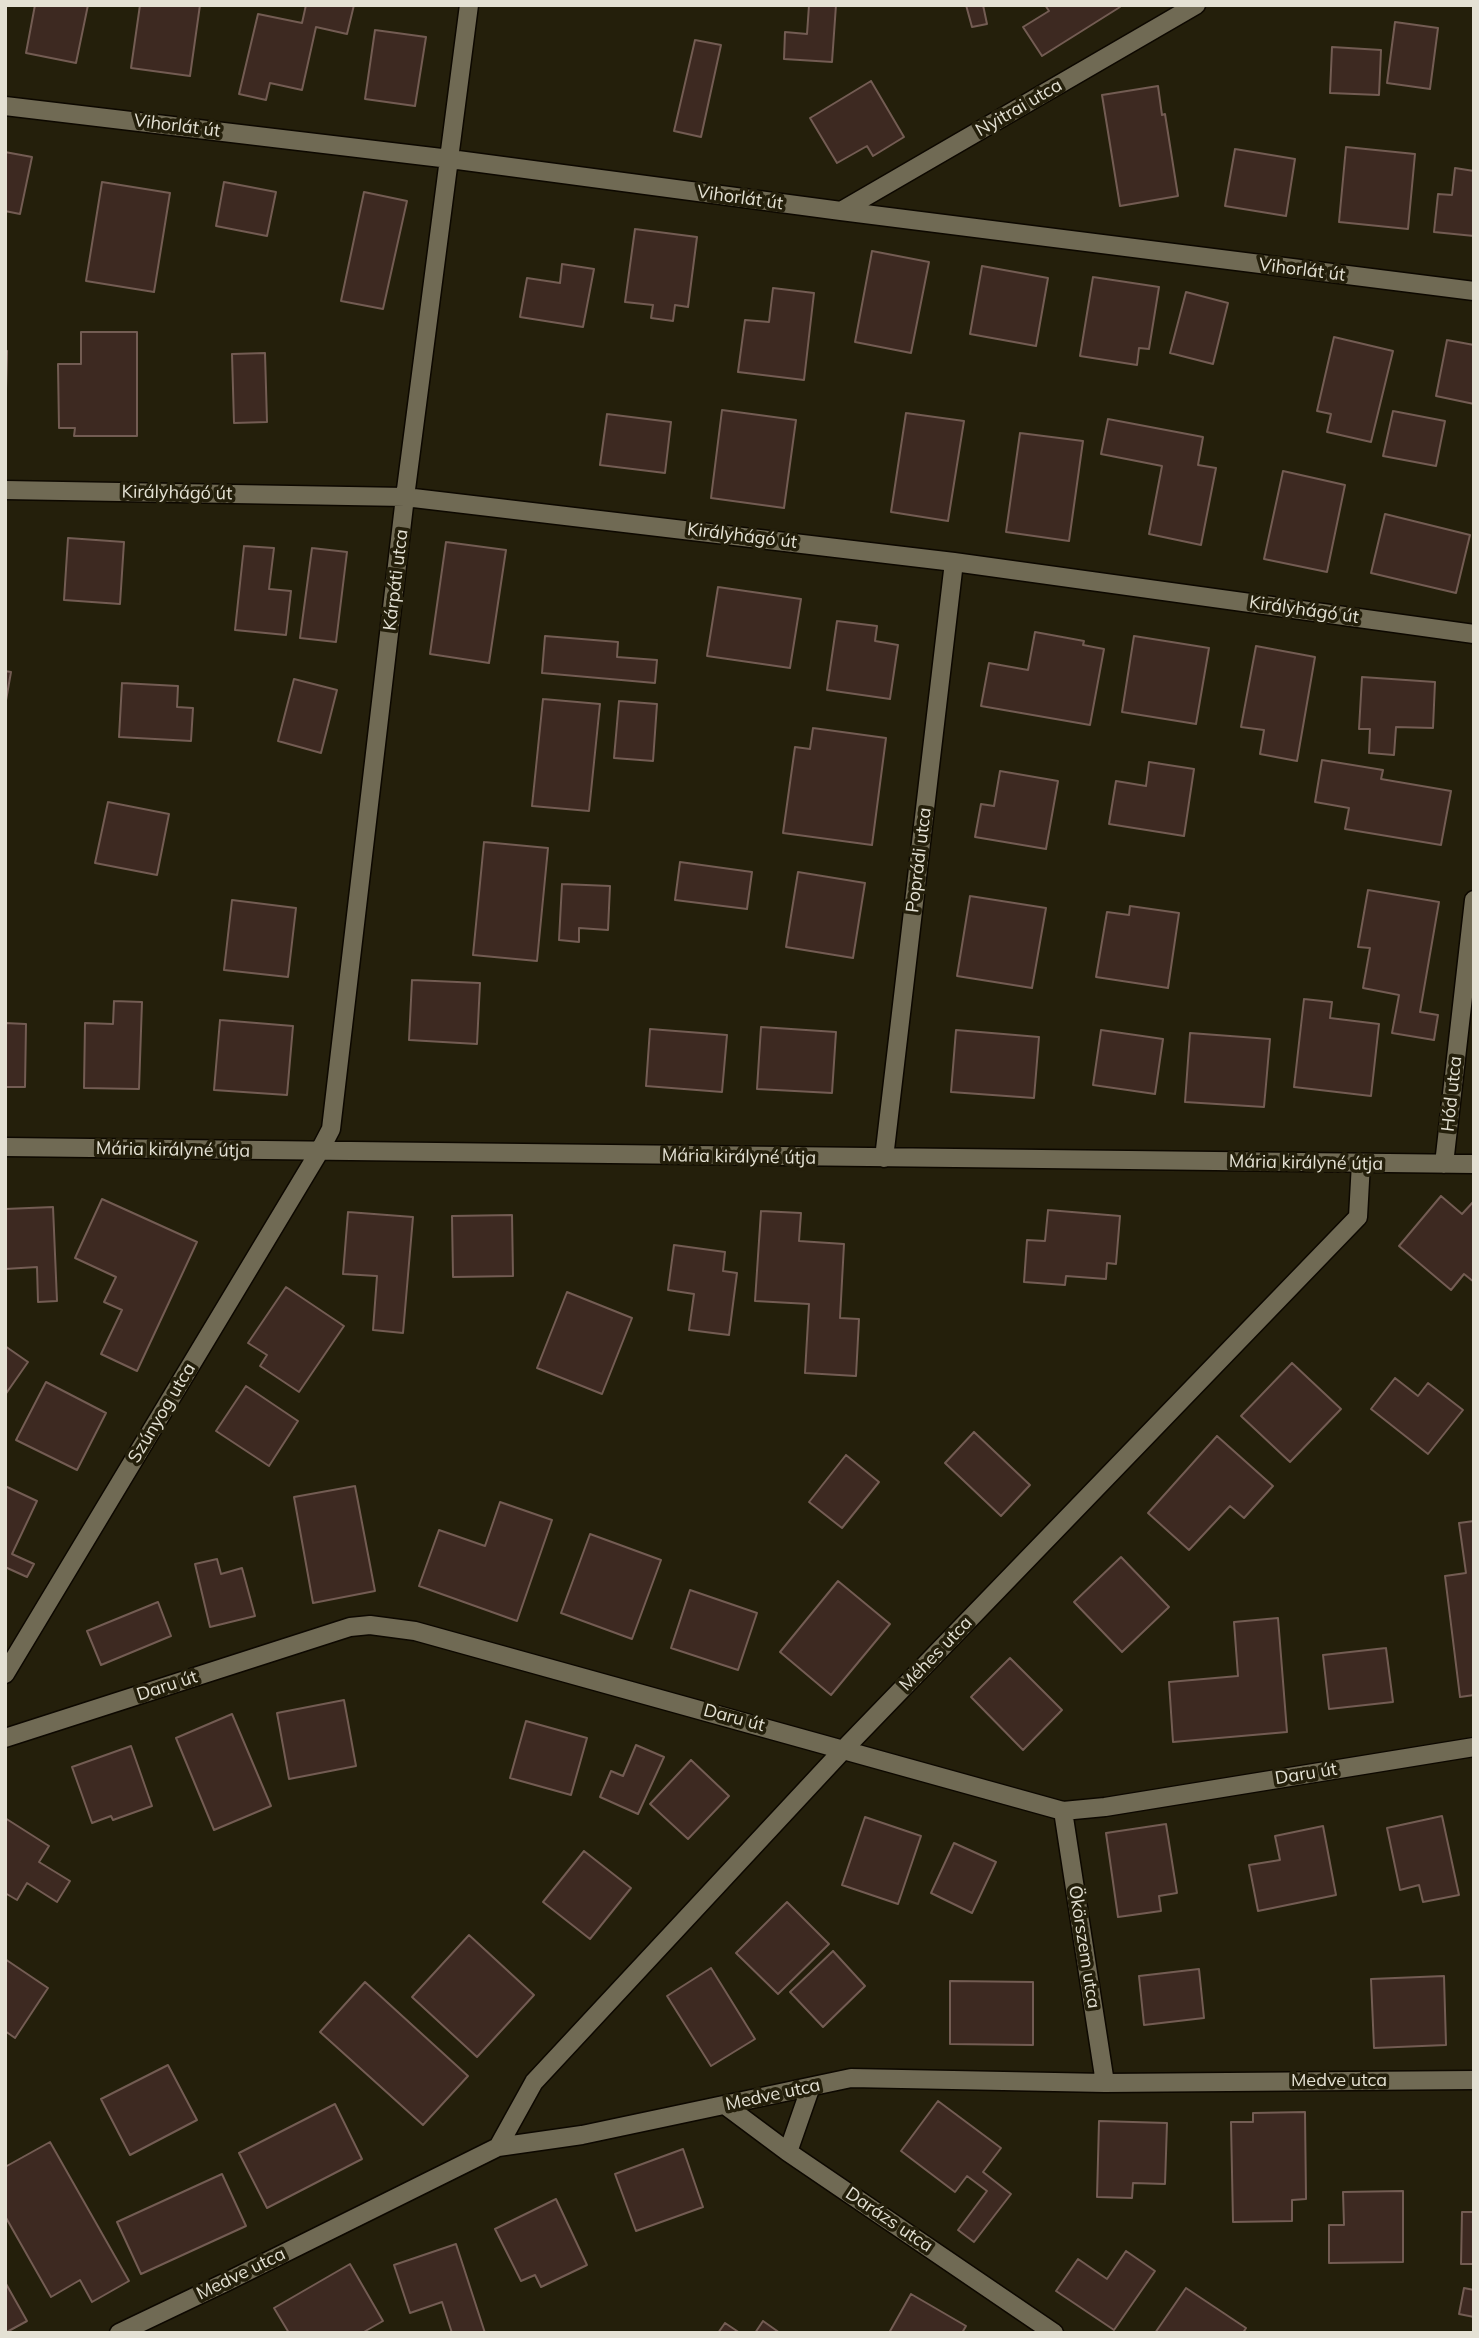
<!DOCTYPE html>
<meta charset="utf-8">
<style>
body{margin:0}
#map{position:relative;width:1479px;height:2338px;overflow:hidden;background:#241f0b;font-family:Mulish,sans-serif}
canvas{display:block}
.frame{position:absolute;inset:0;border:7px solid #e4e1d4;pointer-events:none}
</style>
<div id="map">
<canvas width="1479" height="2338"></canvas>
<div class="frame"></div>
</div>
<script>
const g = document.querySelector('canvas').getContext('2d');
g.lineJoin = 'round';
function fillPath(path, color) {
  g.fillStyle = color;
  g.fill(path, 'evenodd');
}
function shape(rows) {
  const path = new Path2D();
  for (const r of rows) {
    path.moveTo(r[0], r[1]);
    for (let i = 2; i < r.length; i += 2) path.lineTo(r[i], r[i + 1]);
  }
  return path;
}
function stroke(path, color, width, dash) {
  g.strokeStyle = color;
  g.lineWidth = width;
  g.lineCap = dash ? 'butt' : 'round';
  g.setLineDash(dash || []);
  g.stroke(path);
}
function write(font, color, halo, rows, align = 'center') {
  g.font = font + ' Mulish,sans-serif';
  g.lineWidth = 7;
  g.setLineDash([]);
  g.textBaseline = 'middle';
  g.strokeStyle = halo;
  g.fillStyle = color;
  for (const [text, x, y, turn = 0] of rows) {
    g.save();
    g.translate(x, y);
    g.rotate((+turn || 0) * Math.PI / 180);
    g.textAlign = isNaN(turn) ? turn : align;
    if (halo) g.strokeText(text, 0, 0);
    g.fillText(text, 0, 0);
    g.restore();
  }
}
const building = shape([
 [35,5,88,5,76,63,26,53,35,5],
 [140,5,200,5,190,76,131,68,140,5],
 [306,5,354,5,347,34,316,27,302,90,270,83,266,100,239,94,258,14,302,23,306,5],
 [809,5,836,5,832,62,784,59,785,32,807,34,809,5],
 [966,5,983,5,987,24,972,27,966,5],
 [1045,5,1119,5,1120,7,1042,56,1023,27,1049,11,1045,5],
 [1395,22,1438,28,1430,89,1387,83,1395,22],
 [375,30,426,37,415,106,365,99,375,30],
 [695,40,721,45,701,137,674,131,695,40],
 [1332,47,1381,50,1379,95,1330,93,1332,47],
 [871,81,904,137,873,156,867,146,837,163,810,118,871,81],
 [1158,86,1162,115,1165,114,1178,196,1120,206,1102,95,1158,86],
 [1346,147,1415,154,1408,229,1339,222,1346,147],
 [1235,149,1295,159,1286,216,1225,206,1235,149],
 [5,152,32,157,20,214,5,211,5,152],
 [1455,168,1474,171,1474,236,1434,232,1438,194,1452,195,1455,168],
 [102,182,170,193,154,292,86,281,102,182],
 [224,182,276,192,267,236,216,226,224,182],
 [364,192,407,201,383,309,341,301,364,192],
 [635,229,697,237,688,307,675,305,673,321,651,318,653,305,625,302,635,229],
 [872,251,929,262,911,353,855,342,872,251],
 [562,264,594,269,583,327,520,317,527,278,560,283,562,264],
 [982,266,1048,278,1036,346,970,334,982,266],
 [1093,277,1159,287,1149,349,1139,348,1137,365,1080,356,1093,277],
 [773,288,814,293,804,380,738,372,745,320,769,322,773,288],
 [1186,292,1228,303,1213,364,1170,353,1186,292],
 [81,332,137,332,137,436,74,436,75,428,59,428,58,364,81,364,81,332],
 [1334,337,1393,351,1371,442,1327,432,1331,414,1317,411,1334,337],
 [1447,340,1474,345,1474,404,1436,396,1447,340],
 [5,350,7,351,5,428,5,350],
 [265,353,267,422,234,423,232,354,265,353],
 [722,410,796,420,784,508,711,498,722,410],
 [1393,411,1445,421,1436,466,1383,456,1393,411],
 [906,413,964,421,948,521,891,512,906,413],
 [607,414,671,422,665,473,600,465,607,414],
 [1108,419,1203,437,1198,465,1216,468,1201,545,1149,534,1162,466,1101,454,1108,419],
 [1020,433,1083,441,1069,541,1006,532,1020,433],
 [1283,471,1345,485,1327,572,1264,559,1283,471],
 [1385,514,1470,535,1456,593,1371,573,1385,514],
 [68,538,124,542,120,604,64,600,68,538],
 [446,542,506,550,489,663,430,654,446,542],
 [244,546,274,548,269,589,291,591,286,635,235,630,244,546],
 [312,548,347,552,336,642,300,638,312,548],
 [718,587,801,599,790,668,707,656,718,587],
 [837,621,877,626,875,641,898,645,890,699,827,690,837,621],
 [1035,632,1084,641,1083,645,1104,649,1090,725,981,706,989,663,1028,670,1035,632],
 [545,636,618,642,617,657,657,660,655,683,542,673,545,636],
 [1134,636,1209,648,1196,724,1122,712,1134,636],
 [1256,646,1315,657,1297,761,1260,754,1264,730,1241,727,1256,646],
 [5,671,11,672,5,706,5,671],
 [1362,677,1435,682,1433,728,1396,727,1394,755,1369,753,1370,729,1359,729,1362,677],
 [294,679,337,690,321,753,278,741,294,679],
 [122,683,178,686,177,707,193,708,191,741,119,737,122,683],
 [543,699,600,704,589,811,532,806,543,699],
 [619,701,657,704,653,761,614,758,619,701],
 [813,728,886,738,872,845,783,833,795,747,810,749,813,728],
 [1322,760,1383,770,1381,779,1451,791,1441,845,1345,829,1349,808,1315,802,1322,760],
 [1149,762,1194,769,1184,836,1109,824,1116,781,1146,786,1149,762],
 [1000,771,1058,781,1046,849,975,837,981,804,994,806,1000,771],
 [108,802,169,814,157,875,95,863,108,802],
 [484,842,548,848,537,961,473,955,484,842],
 [680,862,752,872,747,909,675,900,680,862],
 [798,872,865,883,853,958,786,947,798,872],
 [562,884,610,886,608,930,579,928,579,942,559,940,562,884],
 [1368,890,1439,902,1420,1012,1438,1015,1434,1040,1392,1033,1399,995,1363,988,1370,948,1358,947,1368,890],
 [970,896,1046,908,1032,988,957,976,970,896],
 [232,900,296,908,288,977,224,970,232,900],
 [1130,906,1179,913,1168,988,1096,977,1107,912,1129,915,1130,906],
 [412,980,480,983,477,1044,409,1040,412,980],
 [1304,999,1332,1002,1330,1018,1379,1024,1371,1096,1294,1087,1304,999],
 [114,1001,142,1002,139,1089,84,1088,85,1023,113,1024,114,1001],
 [220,1020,293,1026,287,1095,214,1090,220,1020],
 [5,1023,26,1024,25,1087,5,1087,5,1023],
 [761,1027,836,1032,832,1093,757,1089,761,1027],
 [650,1029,727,1035,722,1092,646,1086,650,1029],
 [956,1030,1039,1037,1034,1098,951,1092,956,1030],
 [1101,1030,1163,1039,1155,1094,1093,1085,1101,1030],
 [1190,1033,1270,1039,1264,1107,1185,1102,1190,1033],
 [1441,1196,1462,1214,1474,1201,1474,1282,1464,1274,1451,1290,1399,1246,1441,1196],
 [102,1199,197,1242,137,1371,101,1354,122,1310,104,1302,116,1277,75,1258,102,1199],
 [53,1207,57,1301,38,1302,37,1267,5,1269,5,1209,53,1207],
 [1048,1210,1120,1216,1116,1264,1107,1263,1106,1279,1066,1276,1065,1285,1024,1282,1027,1240,1045,1241,1048,1210],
 [761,1211,801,1213,799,1241,844,1244,840,1318,859,1319,856,1376,805,1373,809,1304,755,1301,761,1211],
 [348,1212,413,1217,403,1333,373,1330,377,1276,343,1274,348,1212],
 [512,1215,513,1276,453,1277,452,1216,512,1215],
 [674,1245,725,1252,723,1271,737,1273,729,1335,689,1330,694,1294,668,1290,674,1245],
 [286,1287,344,1326,299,1392,260,1366,267,1355,248,1343,286,1287],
 [567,1292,632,1318,602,1394,537,1368,567,1292],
 [5,1346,28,1362,5,1395,5,1346],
 [1292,1363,1341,1409,1290,1462,1241,1416,1292,1363],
 [1395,1378,1418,1396,1428,1383,1463,1410,1428,1454,1371,1409,1395,1378],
 [46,1382,106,1413,77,1470,16,1440,46,1382],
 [246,1386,298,1421,269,1466,216,1431,246,1386],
 [974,1432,1030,1485,1001,1516,945,1463,974,1432],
 [1217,1436,1273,1486,1244,1518,1230,1506,1189,1550,1148,1513,1217,1436],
 [846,1455,879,1482,842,1528,809,1502,846,1455],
 [5,1486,37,1501,12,1554,34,1564,27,1577,5,1567,5,1486],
 [355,1486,375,1591,313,1603,294,1497,355,1486],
 [500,1502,552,1520,517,1621,419,1586,439,1530,485,1546,500,1502],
 [1474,1521,1474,1695,1460,1697,1445,1576,1466,1573,1459,1523,1474,1521],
 [590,1534,661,1560,632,1639,561,1613,590,1534],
 [1121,1557,1169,1607,1122,1652,1074,1602,1121,1557],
 [217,1559,221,1574,242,1568,255,1616,210,1627,195,1564,217,1559],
 [838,1581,890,1624,831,1695,780,1652,838,1581],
 [690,1590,757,1613,738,1670,671,1648,690,1590],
 [158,1602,171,1636,101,1665,87,1631,158,1602],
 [1278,1618,1287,1732,1173,1742,1169,1682,1238,1676,1234,1622,1278,1618],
 [1386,1648,1393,1702,1329,1709,1323,1655,1386,1648],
 [1010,1658,1062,1710,1023,1750,971,1697,1010,1658],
 [344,1700,356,1766,289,1779,277,1713,344,1700],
 [232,1714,271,1806,214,1830,176,1738,232,1714],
 [526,1721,587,1738,571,1795,510,1778,526,1721],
 [636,1745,664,1757,638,1814,600,1797,611,1771,623,1776,636,1745],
 [131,1746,152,1806,113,1820,111,1816,92,1823,72,1767,131,1746],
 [691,1760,729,1796,688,1839,650,1804,691,1760],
 [1442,1816,1459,1895,1423,1902,1419,1885,1400,1890,1387,1828,1442,1816],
 [865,1817,921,1836,898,1904,842,1885,865,1817],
 [5,1818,49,1846,39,1862,70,1881,57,1902,27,1883,17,1900,5,1893,5,1818],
 [1166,1824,1177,1893,1159,1896,1161,1911,1118,1917,1106,1833,1166,1824],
 [1323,1826,1336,1895,1258,1911,1249,1865,1280,1860,1275,1836,1323,1826],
 [954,1843,996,1862,972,1913,931,1893,954,1843],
 [584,1851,631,1888,590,1939,543,1902,584,1851],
 [787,1902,829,1944,778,1994,736,1953,787,1902],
 [469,1935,534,1995,477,2057,412,1997,469,1935],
 [833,1951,865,1986,823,2027,790,1992,833,1951],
 [5,1959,48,1988,15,2038,5,2031,5,1959],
 [711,1968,755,2039,711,2066,667,1996,711,1968],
 [1199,1969,1204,2018,1144,2025,1139,1976,1199,1969],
 [1444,1976,1446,2045,1374,2048,1371,1979,1444,1976],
 [950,1981,1033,1982,1033,2045,950,2044,950,1981],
 [365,1982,468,2076,423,2125,320,2032,365,1982],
 [168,2065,197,2120,130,2155,101,2099,168,2065],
 [938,2101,1001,2148,983,2172,1011,2194,974,2242,958,2230,987,2191,967,2176,955,2192,901,2151,938,2101],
 [335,2104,362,2159,267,2208,239,2153,335,2104],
 [1305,2112,1306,2199,1292,2200,1292,2221,1233,2222,1231,2122,1253,2122,1253,2113,1305,2112],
 [1099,2121,1167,2123,1165,2184,1133,2183,1132,2198,1097,2197,1099,2121],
 [50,2142,129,2281,92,2302,80,2280,51,2297,5,2216,5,2167,50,2142],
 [683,2149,703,2207,636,2231,615,2174,683,2149],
 [222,2174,246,2226,141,2274,117,2222,222,2174],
 [1403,2191,1403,2262,1329,2263,1329,2225,1344,2225,1343,2192,1403,2191],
 [556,2199,587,2265,541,2287,535,2275,521,2281,495,2229,556,2199],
 [1462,2212,1474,2212,1474,2264,1461,2264,1462,2212],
 [456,2244,485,2333,452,2333,442,2302,410,2313,394,2265,456,2244],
 [1126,2251,1155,2271,1114,2330,1056,2291,1078,2259,1107,2279,1126,2251],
 [350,2264,383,2321,362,2333,289,2333,274,2308,350,2264],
 [5,2282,27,2321,5,2333,5,2282],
 [1186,2288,1246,2328,1243,2333,1155,2333,1186,2288],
 [1464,2288,1474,2290,1474,2317,1459,2314,1464,2288],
 [911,2294,966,2326,962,2333,889,2333,911,2294],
 [763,2321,780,2333,755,2333,763,2321],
 [725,2323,740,2333,718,2333,725,2323]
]);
fillPath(building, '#3d2921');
stroke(building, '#735c53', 2);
const street = shape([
 [5,106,450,159,841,211,1474,291],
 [841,211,1196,5],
 [5,490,405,497,954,562,1474,634],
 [5,1147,1474,1164],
 [884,1158,954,562],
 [1444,1164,1474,900],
 [5,1674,319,1152,331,1129,405,497,469,5],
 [5,1738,350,1627,370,1625,415,1631,1063,1811,1105,1807,1474,1747],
 [1063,1811,1105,2083],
 [725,2105,788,2152,1054,2333],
 [498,2147,534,2082,844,1749,1358,1217,1361,1163],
 [788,2152,810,2089],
 [119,2333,226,2282,498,2147,582,2135,851,2078,1105,2083,1474,2080]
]);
stroke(street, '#0d0800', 21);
stroke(street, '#706a54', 18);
write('18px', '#e4e1d4', '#241f0b', [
 ["Nyitrai utca",1019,108,-30],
 ["Vihorlát út",177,126,7],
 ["Vihorlát út",740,198,8],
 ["Vihorlát út",1302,270,7],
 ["Királyhágó út",177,493,1],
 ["Királyhágó út",742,536,7],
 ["Kárpáti utca",396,580,-83],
 ["Királyhágó út",1304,610,8],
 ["Poprádi utca",919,860,-83],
 ["Hód utca",1452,1094,-84],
 ["Mária királyné útja",173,1150,1],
 ["Mária királyné útja",739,1157,1],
 ["Mária királyné útja",1306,1163,1],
 ["Szúnyog utca",162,1413,-59],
 ["Méhes utca",936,1654,-46],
 ["Daru út",167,1686,-18],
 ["Daru út",734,1718,15],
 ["Daru út",1306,1774,-9],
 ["Ökörszem utca",1084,1947,81],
 ["Medve utca",1339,2081],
 ["Medve utca",773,2095,-12],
 ["Darázs utca",889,2220,34],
 ["Medve utca",241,2274,-26]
]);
</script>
